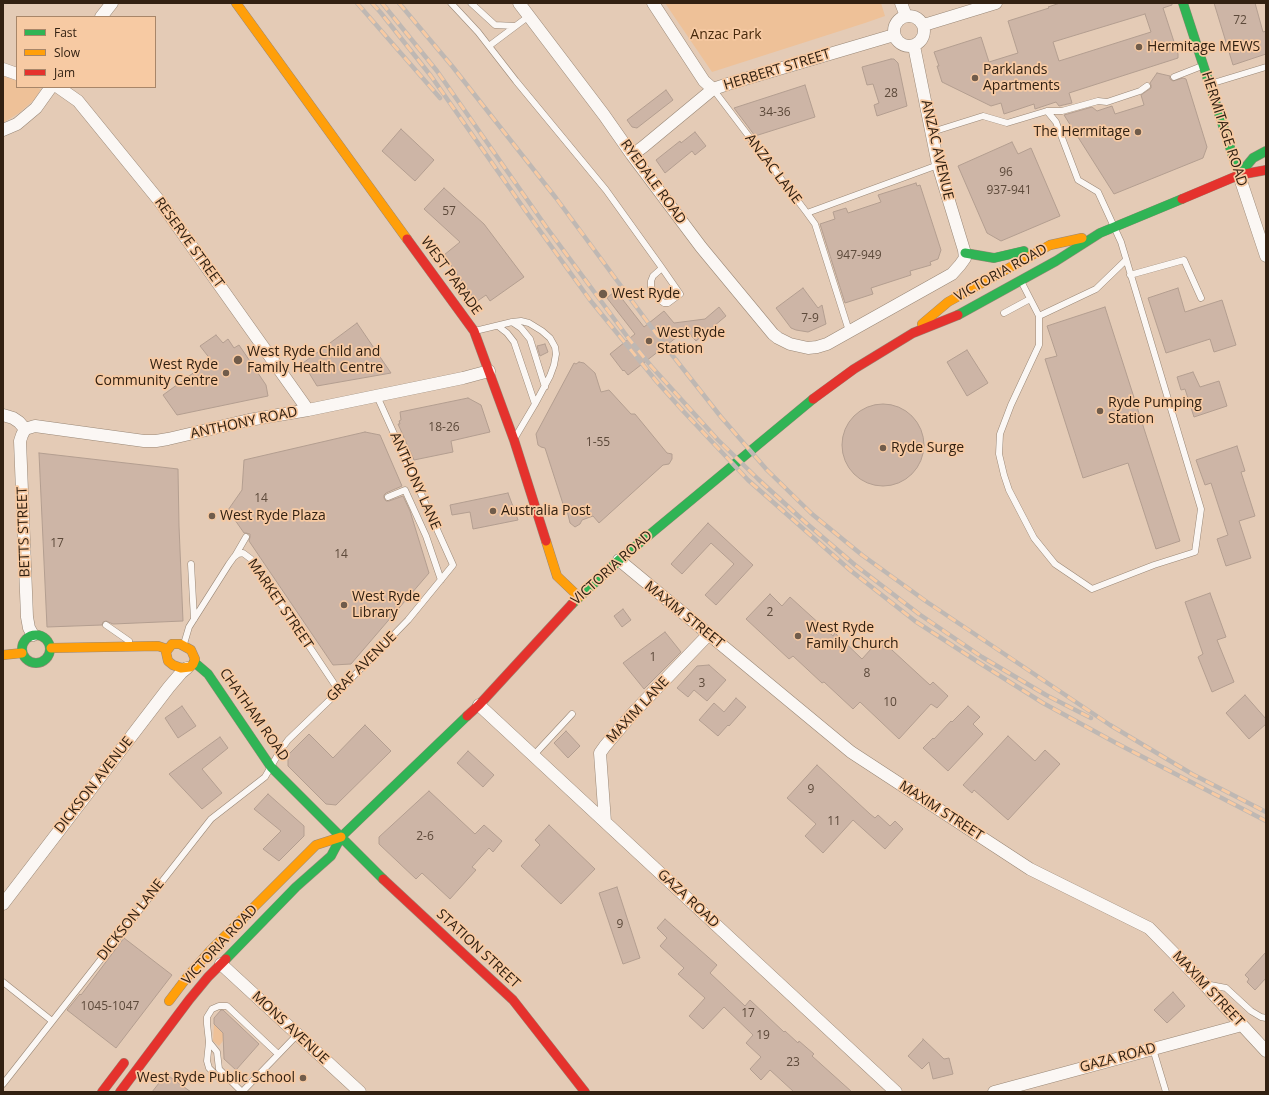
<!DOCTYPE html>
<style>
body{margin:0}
#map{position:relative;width:1269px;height:1095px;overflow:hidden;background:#e4cbb6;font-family:"Open Sans",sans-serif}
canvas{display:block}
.frame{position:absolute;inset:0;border:4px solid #322112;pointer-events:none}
.legend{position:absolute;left:16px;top:16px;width:140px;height:72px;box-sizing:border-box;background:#f7caa3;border:1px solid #a88669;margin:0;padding:5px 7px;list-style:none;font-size:12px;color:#322112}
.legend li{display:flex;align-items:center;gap:8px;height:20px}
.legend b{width:20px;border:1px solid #a88669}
</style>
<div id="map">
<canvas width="1269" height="1095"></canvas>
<div class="frame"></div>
<ul class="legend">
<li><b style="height:5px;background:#30b455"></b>Fast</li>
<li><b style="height:5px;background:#ff9f0a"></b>Slow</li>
<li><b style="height:5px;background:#e5322d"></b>Jam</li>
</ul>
</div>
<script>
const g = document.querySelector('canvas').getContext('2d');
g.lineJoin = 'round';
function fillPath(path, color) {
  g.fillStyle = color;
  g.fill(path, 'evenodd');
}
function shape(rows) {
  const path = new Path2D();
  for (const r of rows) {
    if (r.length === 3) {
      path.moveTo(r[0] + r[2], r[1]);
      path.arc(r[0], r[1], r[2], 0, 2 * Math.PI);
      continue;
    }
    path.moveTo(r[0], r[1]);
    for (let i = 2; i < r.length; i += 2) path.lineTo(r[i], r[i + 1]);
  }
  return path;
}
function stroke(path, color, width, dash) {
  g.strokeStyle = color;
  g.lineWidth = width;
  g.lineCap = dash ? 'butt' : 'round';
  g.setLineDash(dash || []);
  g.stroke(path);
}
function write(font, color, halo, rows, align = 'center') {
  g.font = font + ' "Open Sans",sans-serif';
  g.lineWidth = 3.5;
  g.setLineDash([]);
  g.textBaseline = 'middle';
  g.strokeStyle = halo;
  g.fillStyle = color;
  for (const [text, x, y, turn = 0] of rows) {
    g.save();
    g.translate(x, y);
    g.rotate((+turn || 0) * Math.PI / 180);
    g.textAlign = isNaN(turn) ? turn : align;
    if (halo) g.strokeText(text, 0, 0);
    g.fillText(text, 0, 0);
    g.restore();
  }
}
fillPath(shape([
 [665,3,881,3,885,16,865,23,712,72],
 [3,76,17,81,17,87,35,87,41,89,34,100,19,113,3,123],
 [214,1024,223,1033,223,1041,219,1046,213,1041]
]), '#eec198');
const building = shape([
 [1060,3,1172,3,1172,5,1163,8,1178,54,1178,58,1069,93,1072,103,1059,106,1056,102,1035,109,1034,104,1004,114,1001,103,991,106,942,82,937,66,939,66,934,52,981,37,989,62,1018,53,1008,21,1049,8,1048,7,1060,3],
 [1145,14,1151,32,1059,61,1053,42,1145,14],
 [1214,3,1255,3,1263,32,1266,31,1266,54,1233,65,1214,3],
 [891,59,894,59,898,63,907,106,877,116,874,105,879,103,873,84,867,85,862,67,891,59],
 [1157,73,1170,76,1170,79,1173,81,1183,78,1186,79,1207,147,1203,158,1114,194,1064,115,1092,107,1097,111,1112,106,1115,114,1144,105,1141,95,1151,88,1151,85,1150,83,1157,73],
 [805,85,815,117,755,136,734,108,805,85],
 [666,90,673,100,637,128,632,127,627,120,666,90],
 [401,129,434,160,415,181,382,151,401,129],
 [695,132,706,146,695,155,692,151,665,173,656,160,680,141,681,143,695,132],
 [1012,142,1018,154,1031,148,1060,216,1001,241,987,233,958,166,1012,142],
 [916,183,917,186,920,185,941,250,938,259,930,262,931,265,910,271,911,275,871,288,873,294,845,303,820,224,835,219,833,212,846,208,848,213,881,202,878,195,916,183],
 [444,188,484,224,524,277,490,301,486,295,476,302,444,255,460,242,424,209,444,188],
 [803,288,818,308,822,305,826,324,808,332,796,330,791,328,776,308,803,288],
 [1178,288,1185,312,1222,300,1236,345,1214,352,1210,339,1166,353,1148,298,1178,288],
 [615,291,616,291,644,327,664,311,674,323,705,319,719,307,726,316,696,341,686,330,628,375,624,370,623,371,610,354,635,334,607,298,615,291],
 [1105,307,1180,541,1156,549,1128,463,1083,478,1045,359,1057,356,1047,326,1105,307],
 [357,323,391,373,317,386,303,363,357,323],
 [216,335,223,343,228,339,234,348,239,345,266,385,268,396,177,415,163,395,211,360,200,346,216,335],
 [545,344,548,352,540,356,537,346,545,344],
 [967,350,988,383,967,396,947,362,967,350],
 [579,362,584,363,595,373,601,392,609,390,631,414,635,414,667,453,672,454,672,459,669,464,663,465,599,523,593,516,582,520,580,524,575,527,570,523,566,506,564,507,545,448,541,447,538,445,536,434,574,363,576,364,579,362],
 [1193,372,1200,387,1219,381,1227,406,1194,417,1185,389,1181,390,1177,377,1193,372],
 [468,398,481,405,490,432,451,441,453,452,414,460,398,424,400,424,399,421,401,420,400,412,468,398],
 [883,445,41],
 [365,432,380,435,402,486,386,493,384,495,384,498,386,501,389,501,403,496,410,511,429,573,351,664,333,665,249,541,250,537,250,534,246,533,244,533,228,510,242,490,244,460,365,432],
 [1237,446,1245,471,1241,472,1255,516,1239,521,1251,558,1226,566,1217,539,1228,535,1211,483,1205,485,1196,460,1237,446],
 [39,453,178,469,179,526,183,621,113,624,106,621,103,622,102,625,47,627,39,453],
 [508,493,518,520,473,529,470,512,452,515,450,505,508,493],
 [708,523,753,565,716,605,705,595,734,564,711,543,682,574,671,564,708,523],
 [1210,593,1226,637,1217,640,1234,682,1212,692,1198,657,1203,654,1185,602,1210,593],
 [770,594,782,606,790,597,833,636,835,633,862,659,880,639,930,685,933,682,948,696,937,708,931,704,899,739,860,702,853,709,824,682,822,683,793,656,789,659,746,619,770,594],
 [623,609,631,620,622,627,614,616,623,609],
 [665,632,681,652,644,689,623,663,665,632],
 [709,665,726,680,707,701,694,690,688,697,677,688,697,666,709,665],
 [1245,695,1266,719,1266,724,1249,739,1226,713,1245,695],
 [736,698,746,707,729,726,728,725,718,736,699,720,714,703,724,712,736,698],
 [182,706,196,726,178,738,165,718,182,706],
 [968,706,980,717,973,724,983,734,948,771,923,748,933,738,934,739,951,721,952,722,968,706],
 [365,725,391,751,336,805,326,804,288,766,288,755,309,734,333,758,365,725],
 [566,731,580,746,568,758,554,743,566,731],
 [1008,736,1035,761,1045,750,1060,764,1008,820,974,790,972,793,963,785,1008,736],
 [220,737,228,748,202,769,222,793,202,809,169,774,220,737],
 [468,751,494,775,483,787,457,763,468,751],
 [817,765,870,814,875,818,878,815,890,826,895,821,903,829,885,849,853,820,823,853,805,836,816,824,787,798,817,765],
 [429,791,475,834,484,825,502,841,493,852,489,848,472,867,476,870,450,899,422,873,416,879,379,844,379,837,429,791],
 [268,794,304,826,304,836,279,861,263,849,281,831,254,809,268,794],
 [549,825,595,869,561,904,521,866,540,845,535,840,549,825],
 [617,887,640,958,623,964,599,893,617,887],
 [665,919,717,965,710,973,745,1006,750,1000,784,1032,785,1031,798,1043,799,1041,814,1054,812,1056,852,1092,794,1092,770,1070,761,1080,750,1069,761,1057,746,1043,753,1035,724,1007,703,1029,689,1016,705,998,678,974,684,968,660,946,667,938,657,928,665,919],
 [124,938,172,975,116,1048,67,1010,80,994,81,995,124,938],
 [1266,952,1266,978,1255,990,1247,982,1249,979,1245,975,1266,952],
 [1173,992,1185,1006,1167,1023,1154,1010,1173,992],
 [221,1010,223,1010,259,1044,236,1070,224,1059,223,1033,214,1024,214,1018,221,1010],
 [923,1039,944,1059,949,1058,953,1074,933,1079,929,1062,922,1069,908,1056,923,1040,923,1039],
 [166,1074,191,1092,152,1092,166,1074]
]);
fillPath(building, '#cdb5a6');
stroke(building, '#b39e90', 1);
const lane = shape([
 [451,3,478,32,516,81,606,190,662,268,680,294,668,303,664,303,660,300,651,287,651,281,653,276,662,268],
 [471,3,495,25,515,26],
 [489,46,529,16],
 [1174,77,1202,66],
 [1210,84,1266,67],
 [713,89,807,213,938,165],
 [932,132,983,116,1007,123,1047,111,1062,111,1098,101,1107,102,1140,91,1147,86],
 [807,213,815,224,849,331],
 [1130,275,1184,260,1201,298],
 [1022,283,1039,316,1039,345,1011,405,1000,434,999,454,1004,475,1009,490,1034,538,1055,564,1092,589,1154,565,1195,552,1201,509,1121,242,1098,192,1078,180,1056,122,1047,111],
 [1004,313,1030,299],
 [1039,316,1096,289,1126,260],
 [512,322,521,328,530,339,545,387],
 [498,326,507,333,514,342,535,404],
 [475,331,512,322,521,321,529,323,542,331,550,338,555,347,556,354,554,365,550,376,535,404,516,436],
 [388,497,405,490,426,536,441,580],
 [235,556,246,537],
 [191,564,194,619],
 [106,625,129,641],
 [184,644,189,627,229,564,234,557,238,554,243,553,251,559,339,691],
 [533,756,572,714],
 [3,982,52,1021],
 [1205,984,1226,988,1251,1011,1261,1017,1266,1018],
 [209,1042,207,1061,209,1068,217,1076,228,1079],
 [1153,1049,1166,1092],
 [3,1084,211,819,265,777,280,751,288,740,339,691,408,620,453,565,377,396],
 [242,1092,219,1069,217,1052,209,1042,207,1024,207,1017,212,1009,219,1006,227,1006,278,1054],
 [242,1092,297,1035]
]);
const street = shape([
 [519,3,604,115,632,155,701,247,773,334,778,338,790,344,808,348,817,347,827,344,952,274,960,265,965,258,964,250,938,165,914,46],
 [653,3,704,81,713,89],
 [901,3,906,16],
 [909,31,15],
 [101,17,112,3],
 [924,25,996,3],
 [3,69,17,74],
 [58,87,78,101,161,203,308,410],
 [3,130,17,124,36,108,51,87],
 [632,155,643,147,713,89,728,84,894,35],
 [1239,175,1266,256],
 [3,415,13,418,19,422,25,429],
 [25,429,35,426,144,441,156,441,168,439,249,420,308,410,463,378,489,371],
 [25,429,22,435,20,441,27,617,29,628,33,635],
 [619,560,851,752,1030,869,1149,928,1204,984,1266,1051],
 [479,705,896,1092],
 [605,822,600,753,605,746,634,712,708,635],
 [3,904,169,687,181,673,187,668],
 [221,964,360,1092],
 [994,1092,1242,1025]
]);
const fast = shape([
 [1183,3,1239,175],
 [1239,175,1253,158,1266,151],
 [965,253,994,258,1024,251],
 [958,315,1056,261,1100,233,1182,199],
 [572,604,619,560,813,399],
 [36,649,14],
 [194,662,208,674,271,767,383,879],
 [226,959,296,887,331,856,341,837,467,716]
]);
const slow = shape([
 [236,3,407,239],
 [922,324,948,302,1050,245,1082,238],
 [546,541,557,576,579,597],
 [172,644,180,644,191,650,195,659,193,664,190,667,181,668,173,665,168,661,166,652,172,644],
 [51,648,158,646,167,649],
 [3,655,22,653],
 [169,1001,188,976,209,952,316,845,341,837]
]);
const jam = shape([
 [1182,199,1239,175,1266,170],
 [407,239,474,331,514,440,546,541],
 [813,399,854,369,913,333,958,315],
 [467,716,479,705,572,604],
 [383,879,513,1000,585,1092],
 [102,1092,124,1063],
 [120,1092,189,1000,208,977,226,959]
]);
stroke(lane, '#998776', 7);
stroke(street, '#998776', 13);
stroke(fast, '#998776', 10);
stroke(slow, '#998776', 10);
stroke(jam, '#998776', 10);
stroke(lane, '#fbf7f4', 6);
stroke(street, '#fbf7f4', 12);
stroke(fast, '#30b455', 9);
stroke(slow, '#ff9f0a', 9);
stroke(jam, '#e5322d', 9);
const rail = shape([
 [357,3,440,98],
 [372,3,381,13,431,76,525,210,590,300,657,382,684,412,748,480,850,570,915,621,978,662,1043,703,1116,743,1266,821],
 [382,3,437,71,547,228,629,339,651,366,718,440,758,479,805,522,855,565,919,614,982,657,1046,695,1091,718],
 [399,3,452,66,556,198,669,351,721,417,767,470,812,514,862,555,927,602,1110,725,1192,774,1266,812]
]);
stroke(rail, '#bfb8b3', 4.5);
stroke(rail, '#f7caa3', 3, [9]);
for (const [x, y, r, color] of [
 [1139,47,4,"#705c4b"],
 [975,78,4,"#705c4b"],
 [1138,132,4,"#705c4b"],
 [603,294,5,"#705c4b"],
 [649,341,4,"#705c4b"],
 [238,360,5,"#705c4b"],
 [226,373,4,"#705c4b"],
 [1100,411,4,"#705c4b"],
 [883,448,4,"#705c4b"],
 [493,511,4,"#705c4b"],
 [212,516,4,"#705c4b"],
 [344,605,4,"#705c4b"],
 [798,636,4,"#705c4b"],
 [303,1078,4,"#705c4b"]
]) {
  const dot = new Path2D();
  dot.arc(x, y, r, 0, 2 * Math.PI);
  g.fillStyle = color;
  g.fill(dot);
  stroke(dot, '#f7caa3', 1.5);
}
write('12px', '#5c493a', null, [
 ["72",1240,21],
 ["28",891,94],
 ["34-36",775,113],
 ["96",1006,173],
 ["937-941",1009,191],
 ["57",449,212],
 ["947-949",859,256],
 ["7-9",810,319],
 ["18-26",444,428],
 ["1-55",598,443],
 ["14",261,499],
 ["17",57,544],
 ["14",341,555],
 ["2",770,613],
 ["1",653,658],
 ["8",867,674],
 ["3",702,684],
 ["10",890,703],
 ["9",811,790],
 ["11",834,822],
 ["2-6",425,837],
 ["9",620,925],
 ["1045-1047",110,1007],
 ["17",748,1014],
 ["19",763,1036],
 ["23",793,1063]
]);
write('14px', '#47290b', '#f7caa3', [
 ["Anzac Park",726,35]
]);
write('14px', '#322112', '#f7caa3', [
 ["Hermitage MEWS",1147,47],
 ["Parklands",983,70],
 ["Apartments",983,86],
 ["The Hermitage",1130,132,"right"],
 ["West Ryde",612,294],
 ["West Ryde",657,333],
 ["Station",657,349],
 ["West Ryde Child and",247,352],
 ["Family Health Centre",247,368],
 ["West Ryde",218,365,"right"],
 ["Community Centre",218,381,"right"],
 ["Ryde Pumping",1108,403],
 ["Station",1108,419],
 ["Ryde Surge",891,448],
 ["Australia Post",501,511],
 ["West Ryde Plaza",220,516],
 ["West Ryde",352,597],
 ["Library",352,613],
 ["West Ryde",806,628],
 ["Family Church",806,644],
 ["West Ryde Public School",295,1078,"right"]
], 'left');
write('14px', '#322112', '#f7caa3', [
 ["HERBERT STREET",777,70,-17],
 ["HERMITAGE ROAD",1224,129,72],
 ["ANZAC AVENUE",937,150,77],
 ["ANZAC LANE",773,169,53],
 ["RYEDALE ROAD",653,182,54],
 ["RESERVE STREET",189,243,54],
 ["VICTORIA ROAD",1001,273,-29],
 ["WEST PARADE",451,276,54],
 ["ANTHONY ROAD",244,423,-12],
 ["ANTHONY LANE",415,481,66],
 ["BETTS STREET",24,532,-92],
 ["VICTORIA ROAD",612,568,-42],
 ["MARKET STREET",280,604,56],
 ["MAXIM STREET",684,615,39],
 ["GRAF AVENUE",362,667,-45],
 ["MAXIM LANE",638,710,-47],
 ["CHATHAM ROAD",254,715,55],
 ["DICKSON AVENUE",94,785,-52],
 ["MAXIM STREET",941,811,33],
 ["GAZA ROAD",688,899,43],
 ["DICKSON LANE",131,920,-52],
 ["VICTORIA ROAD",220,945,-47],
 ["STATION STREET",478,949,43],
 ["MAXIM STREET",1208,989,47],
 ["MONS AVENUE",290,1028,43],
 ["GAZA ROAD",1118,1058,-15]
]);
</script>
